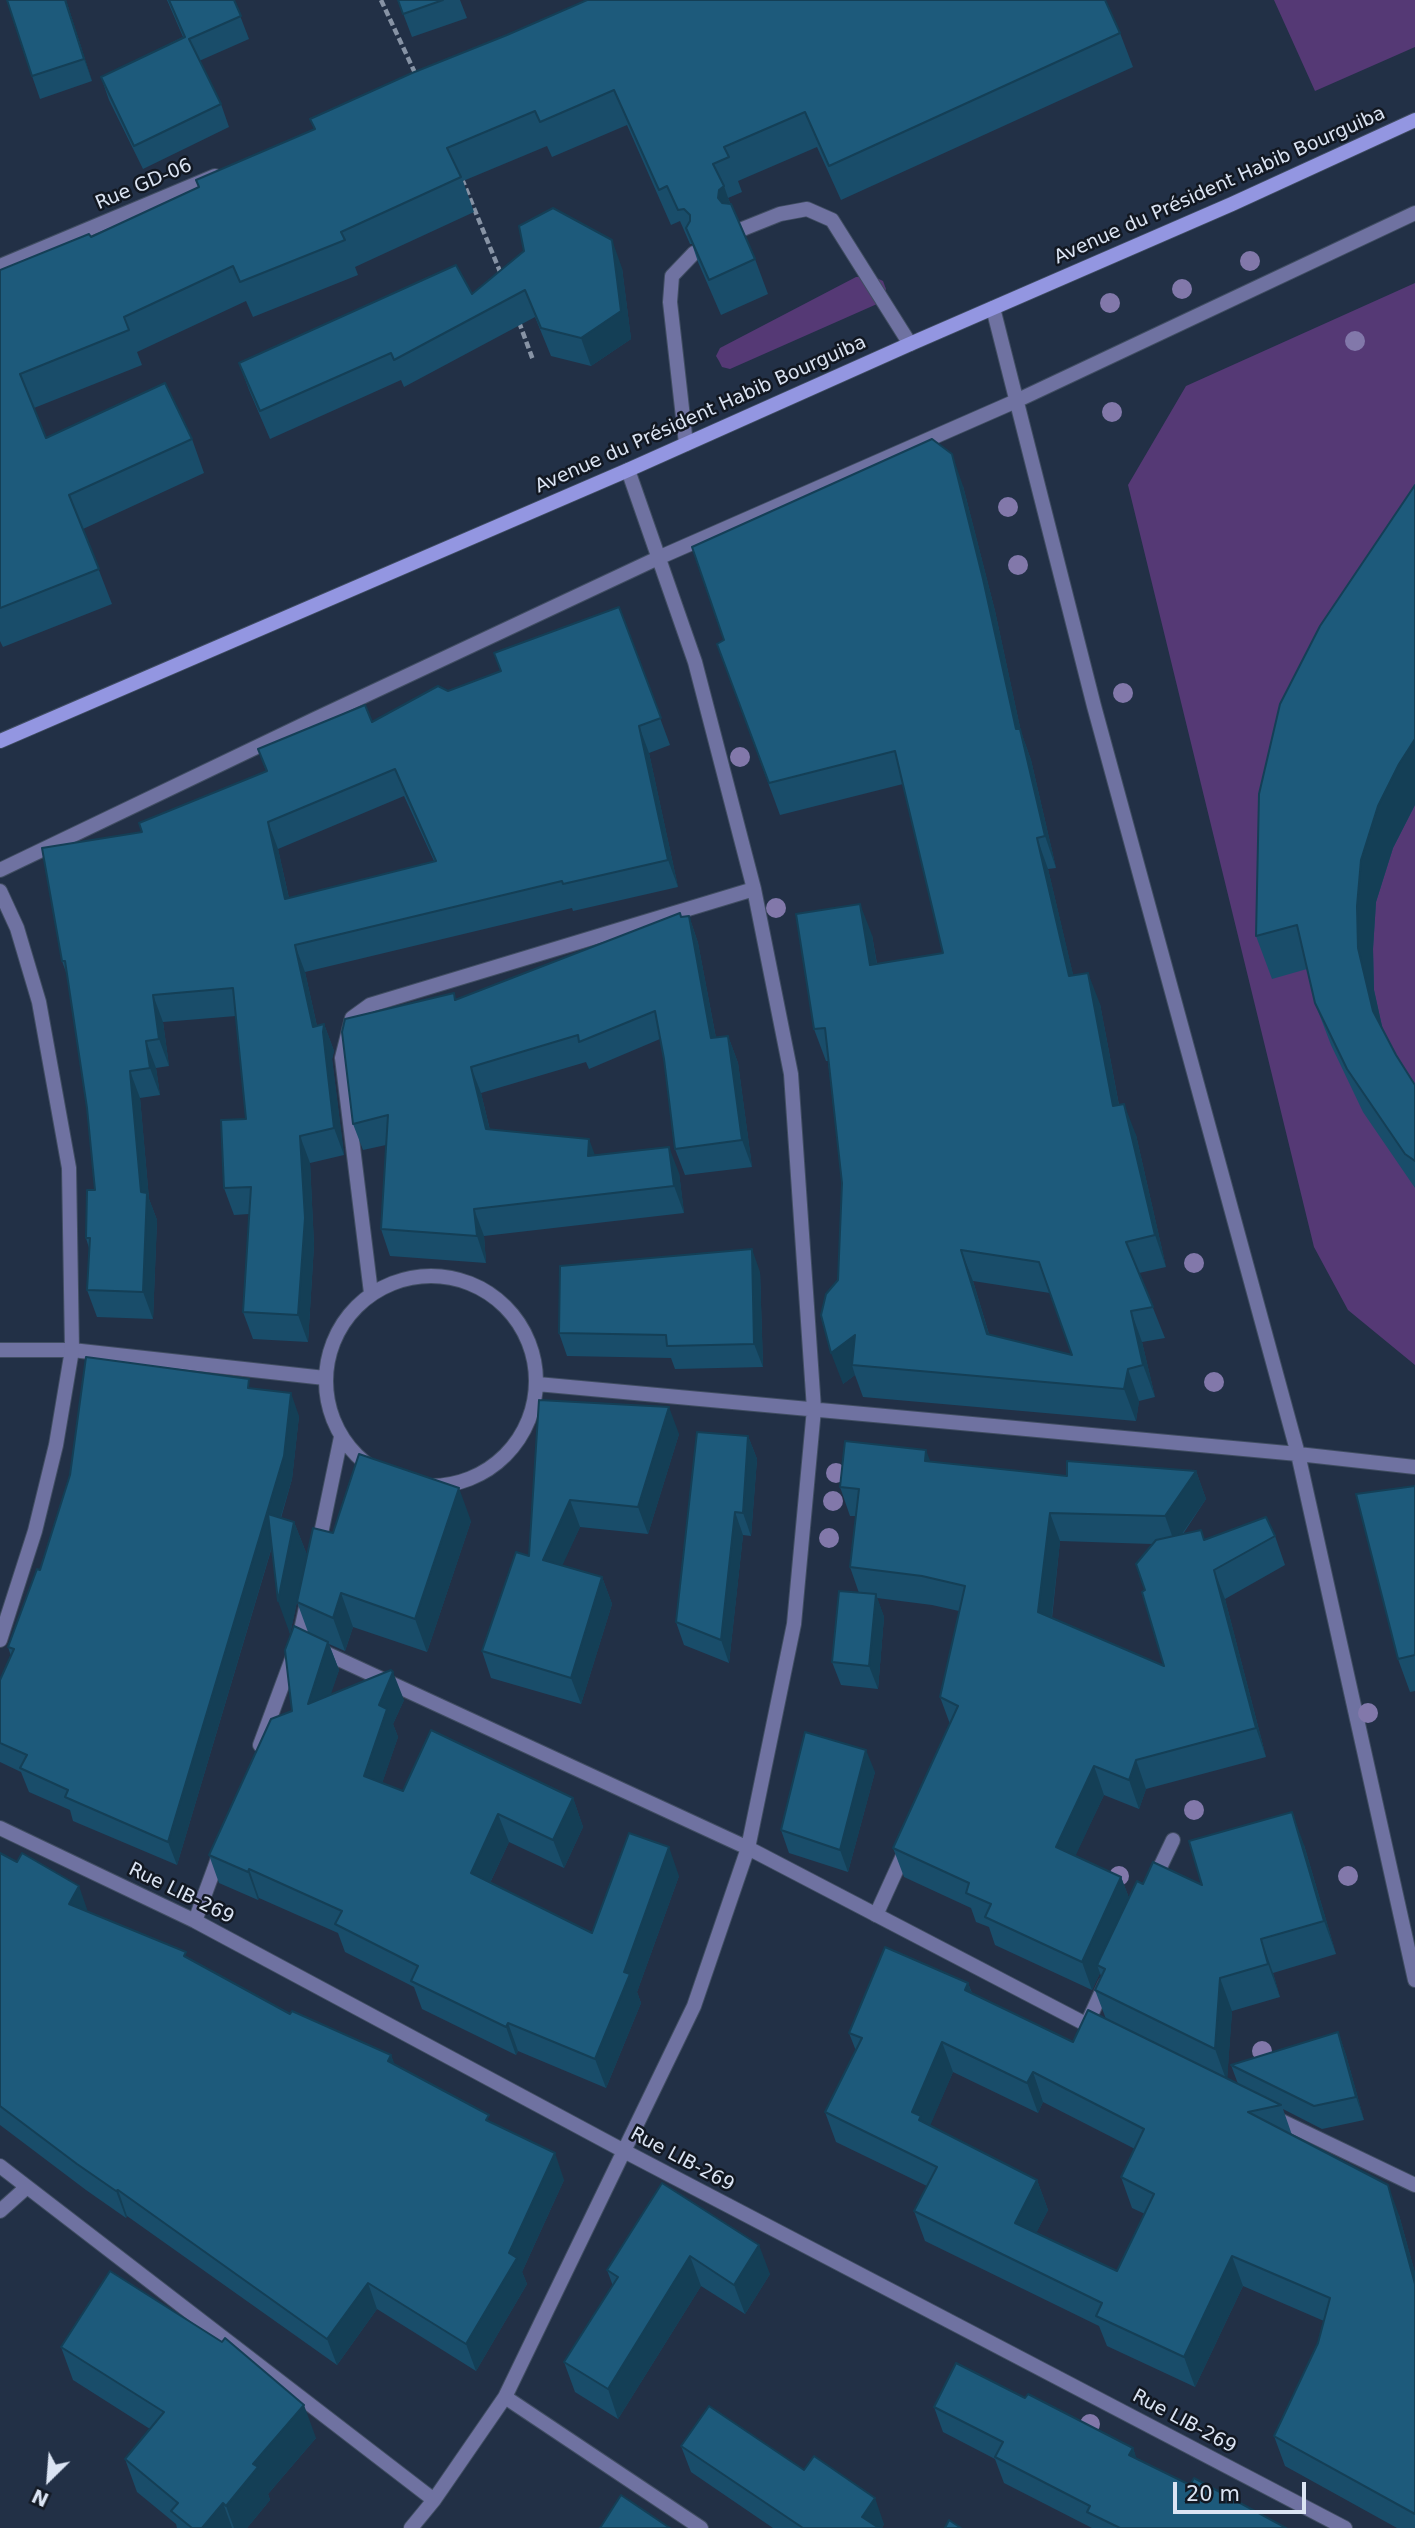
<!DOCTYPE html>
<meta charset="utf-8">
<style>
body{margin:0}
#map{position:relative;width:1415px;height:2528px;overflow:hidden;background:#223046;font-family:"DejaVu Sans",sans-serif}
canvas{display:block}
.north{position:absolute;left:14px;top:2444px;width:70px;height:70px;-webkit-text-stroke:5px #121822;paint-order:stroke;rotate:205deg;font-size:19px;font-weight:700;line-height:28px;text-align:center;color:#dbe4f3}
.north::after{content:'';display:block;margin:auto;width:24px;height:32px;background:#dbe4f3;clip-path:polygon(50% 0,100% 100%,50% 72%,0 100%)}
.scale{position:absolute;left:1173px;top:2482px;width:133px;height:32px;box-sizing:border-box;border:4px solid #dbe4f3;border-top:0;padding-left:9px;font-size:21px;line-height:24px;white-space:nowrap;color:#dbe4f3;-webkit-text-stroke:5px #121822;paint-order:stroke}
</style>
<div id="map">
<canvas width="1415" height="2528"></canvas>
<div class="north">N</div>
<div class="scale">20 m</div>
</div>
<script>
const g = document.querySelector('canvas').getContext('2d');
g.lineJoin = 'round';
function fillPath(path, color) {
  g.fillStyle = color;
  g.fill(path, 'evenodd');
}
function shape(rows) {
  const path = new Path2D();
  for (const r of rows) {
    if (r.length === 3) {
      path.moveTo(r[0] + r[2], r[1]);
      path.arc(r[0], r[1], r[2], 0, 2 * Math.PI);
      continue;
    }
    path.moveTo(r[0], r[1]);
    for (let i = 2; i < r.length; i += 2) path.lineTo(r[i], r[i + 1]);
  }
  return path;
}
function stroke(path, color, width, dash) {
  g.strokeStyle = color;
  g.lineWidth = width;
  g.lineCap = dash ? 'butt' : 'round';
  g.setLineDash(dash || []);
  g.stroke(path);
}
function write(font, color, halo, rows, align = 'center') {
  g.font = font + ' "DejaVu Sans",sans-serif';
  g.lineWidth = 5;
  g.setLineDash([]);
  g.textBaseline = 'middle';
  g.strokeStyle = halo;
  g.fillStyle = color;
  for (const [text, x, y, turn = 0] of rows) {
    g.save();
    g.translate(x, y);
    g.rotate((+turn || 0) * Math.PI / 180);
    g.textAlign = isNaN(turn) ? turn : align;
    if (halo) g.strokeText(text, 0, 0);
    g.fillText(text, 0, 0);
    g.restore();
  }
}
fillPath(shape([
 [1274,0,1415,0,1415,47,1315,91],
 [873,276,883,281,886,289,883,298,877,304,730,369,722,367,719,361,716,356,720,348,856,277],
 [1415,283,1415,1365,1348,1310,1314,1247,1128,485,1186,386]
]), '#553975');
const service = shape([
 [740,230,780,214,807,209,832,220,910,344],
 [686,444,670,302,672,276,694,253],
 [1154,1880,1173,1840],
 [876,1915,906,1849],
 [1087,2024,1105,1984]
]);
const minor = shape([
 [0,266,215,176],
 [993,308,1094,706,1298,1454,1415,1980],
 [0,870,315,719,658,558,1016,401,1415,213],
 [431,1381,105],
 [371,1293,342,1058,352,1018,370,1005,754,889],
 [0,1350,72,1350,325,1378],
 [537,1384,1298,1454,1415,1467],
 [318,1548,341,1437],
 [297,1648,307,1603],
 [319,1650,748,1848,1099,2031],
 [260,1745,293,1656],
 [0,1828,195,1921,624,2151,1345,2528],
 [195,1921,220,1853],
 [1271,2116,1415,2185],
 [0,2166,434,2500],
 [0,2211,27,2187],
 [505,2397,701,2528],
 [411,2528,434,2500,505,2397,694,2006,748,1848,794,1624,814,1409,791,1074,754,889,695,662,628,470]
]);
const tertiary = shape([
 [0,891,17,928,39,1002,69,1168,72,1350,56,1445,35,1531,0,1640]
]);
const secondary = shape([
 [0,741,628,470,910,344,1232,204,1415,120]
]);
stroke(service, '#404d62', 16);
stroke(minor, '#404d62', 16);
stroke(tertiary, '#404d62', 16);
stroke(secondary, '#404d62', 16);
stroke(shape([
 [381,0,416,75],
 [462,179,501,274],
 [519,322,533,360]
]), '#8793a5', 4.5, [7, 3.5]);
stroke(service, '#6f72a1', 14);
stroke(minor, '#6f72a1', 14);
stroke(tertiary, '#6f72a1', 14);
stroke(secondary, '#9396e1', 14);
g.fillStyle = '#8278aa';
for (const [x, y] of [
 [1250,261],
 [1182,289],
 [1110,303],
 [1355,341],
 [1112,412],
 [1008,507],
 [1018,565],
 [1123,693],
 [740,757],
 [776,908],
 [1194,1263],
 [1214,1382],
 [836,1473],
 [833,1501],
 [829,1538],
 [1368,1713],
 [1194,1810],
 [1119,1876],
 [1348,1876],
 [1262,2051],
 [1090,2424]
]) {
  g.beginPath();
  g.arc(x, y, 10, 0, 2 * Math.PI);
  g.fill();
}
fillPath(shape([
 [66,0,92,81,40,99,32,76],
 [167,0,234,0,249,39,199,61,221,104,229,127,143,169,109,100,101,77,183,37],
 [398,0,460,0,467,18,412,37],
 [1120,33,1133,67,841,200,817,147,738,181,742,192,728,198,755,259,768,294,721,315,698,262,692,244,690,244,680,221,671,225,627,125,552,157,547,146,463,181,474,212,355,267,358,275,253,317,246,301,137,352,142,365,34,408,46,438,192,439,204,473,83,529,112,604,3,647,0,641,0,270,91,237,198,187,314,129,310,119],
 [622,268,631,339,591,366,551,356,535,317,404,387,401,380,270,439,249,390,239,363,472,294],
 [963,486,995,611,1021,732,1031,760,1056,868,1048,869,1073,975,1100,1004,1119,1105,1136,1135,1166,1267,1139,1273,1165,1338,1142,1342,1155,1397,1139,1401,1136,1421,863,1397,855,1375,843,1384,838,1280,842,1183,828,1061,826,1061,814,1029,872,935,877,964,943,953,903,784,780,815,717,644],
 [973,1281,1050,1293,1072,1355,989,1334],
 [619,607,670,745,649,753,678,887,573,911,572,908,305,972,317,1026,324,1024,334,1051,332,1059,344,1155,310,1163,314,1245,308,1342,253,1339,243,1312,249,1214,234,1215,224,1188,246,1119,236,1016,163,1022,169,1066,156,1068,160,1095,140,1098,149,1199,157,1220,153,1319,97,1317,87,1290,89,1248,86,1238,95,1190,87,1108,67,975,62,961,142,832,266,771,258,749,372,722,501,671],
 [404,796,434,861,289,898,278,849],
 [1415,805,1393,848,1376,902,1373,949,1374,990,1383,1031,1396,1055,1415,1085,1415,1188,1363,1112,1331,1045,1315,1003,1307,969,1272,979,1256,936],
 [689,916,698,943,716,1038,728,1036,738,1063,752,1167,685,1175,675,1149,664,1059,660,1039,589,1069,586,1062,481,1093,490,1130,595,1155,679,1173,684,1213,484,1236,486,1263,390,1256,381,1229,386,1145,363,1150,353,1124,456,999,682,917],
 [760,1272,763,1367,675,1369,671,1358,567,1356,559,1333],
 [253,1389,299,1416,292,1479,281,1518,294,1522,307,1555,290,1634,272,1547,177,1865,73,1821,70,1810,29,1792,21,1772,0,1762,0,1680,11,1656,8,1647,40,1570],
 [539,1400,679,1434,648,1534,580,1527,562,1565,602,1577,612,1604,581,1704,491,1678,482,1651,529,1556],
 [748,1436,757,1459,751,1536,743,1535,729,1663,684,1645,676,1622],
 [930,1462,1067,1476,1196,1471,1206,1499,1183,1534,1204,1540,1275,1536,1285,1565,1225,1599,1266,1757,1146,1789,1139,1809,1104,1795,1075,1856,1121,1877,1129,1898,1143,1884,1202,1885,1304,1845,1336,1954,1273,1973,1280,1997,1232,2011,1227,2079,1238,2084,1231,2065,1338,2032,1346,2055,1364,2120,1322,2129,1283,2109,1292,2135,1399,2215,1415,2273,1415,2528,1397,2528,1285,2466,1274,2436,1318,2343,1324,2321,1243,2286,1195,2387,1107,2346,1099,2326,925,2241,914,2211,927,2186,836,2142,825,2112,856,2051,849,2033,968,1983,972,1993,1073,2042,1106,2019,1095,1990,1101,1976,1100,1973,1092,1990,995,1945,989,1927,976,1922,971,1908,904,1877,893,1848,950,1724,940,1697,959,1611,932,1605,877,1598,884,1617,878,1689,841,1685,832,1662,859,1593,850,1567,856,1516,850,1516,840,1487],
 [1060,1541,1152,1544,1145,1590,1164,1666,1052,1618],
 [953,2072,1038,2113,1043,2102,1135,2149,1121,2177,1132,2208,1145,2214,1117,2271,1036,2233,1048,2210,1037,2180,930,2125],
 [1415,1486,1415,1691,1410,1692,1398,1659],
 [471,1521,427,1652,353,1627,345,1651,329,1644,339,1670,330,1695,404,1700,393,1724,398,1737,382,1783,403,1791,573,1798,583,1827,564,1868,509,1842,490,1883,592,1933,679,1876,637,1992,641,2003,606,2088,518,2051,516,2055,422,2009,414,1987,345,1952,338,1933,259,1898,258,1900,219,1883,209,1855,292,1711,308,1632,297,1602,333,1533],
 [875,1772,848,1872,789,1853,781,1830],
 [0,1853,88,1912,188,1958,290,2014,391,2055,394,2064,492,2123,564,2180,522,2272,527,2284,476,2371,377,2309,337,2365,127,2216,126,2218,86,2190,0,2125],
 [662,2183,770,2274,745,2314,701,2286,618,2419,575,2392,564,2362,613,2286,607,2270],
 [61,2347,316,2438,268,2494,270,2500,247,2528,177,2528,176,2524,137,2492,125,2459,150,2429,73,2380],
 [1025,2398,1133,2448,1136,2458,1190,2485,1286,2528,1092,2528,1004,2483,995,2459,943,2432,934,2407],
 [681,2446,884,2524,882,2528,773,2528,691,2472]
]), '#194d6a');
fillPath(shape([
 [65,0,66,0,92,81,84,59],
 [724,186,736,221,718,198,719,190],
 [612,240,622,268,631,339,591,366,581,338],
 [952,454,963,486,995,611,1021,732,1031,760,1056,868,1045,836,1016,729],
 [639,726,649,753,678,887,668,860],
 [1415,739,1415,805,1393,848,1376,902,1373,949,1374,990,1388,1053,1373,1011,1358,948,1357,906,1361,860,1378,806,1399,764],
 [268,822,278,849,295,926,285,899],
 [1037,838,1048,869,1081,1008,1069,976],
 [860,904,872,935,882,997,870,965],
 [689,916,698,943,721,1065,711,1038],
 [295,945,305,972,323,1054,313,1027],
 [1088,973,1100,1004,1125,1138,1113,1106],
 [153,995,163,1022,169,1066,159,1039],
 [324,1024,334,1051,332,1059,344,1155,334,1128,323,1032],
 [728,1036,738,1063,752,1167,742,1140],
 [146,1041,156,1068,160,1095,150,1068],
 [471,1067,481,1093,496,1156,486,1129],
 [130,1071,140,1098,149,1199,157,1220,153,1319,143,1292,141,1192],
 [1124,1104,1136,1135,1166,1267,1155,1235],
 [300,1136,310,1163,314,1245,308,1342,298,1315],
 [589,1139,599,1166,588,1156],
 [669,1147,679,1173,684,1213,674,1186],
 [474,1209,484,1236,486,1263,477,1236],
 [752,1249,760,1272,763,1367,754,1344],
 [961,1250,973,1281,998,1365,987,1334],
 [1131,1311,1142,1342,1155,1397,1143,1365],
 [855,1335,852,1365,855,1375,843,1384,831,1353],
 [1128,1369,1139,1401,1136,1421,1124,1389],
 [291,1393,299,1416,292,1479,177,1865,168,1842],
 [669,1407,679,1434,648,1534,638,1507],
 [748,1436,757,1459,751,1536,743,1513],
 [926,1450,937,1479,925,1461],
 [1196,1471,1206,1499,1175,1544,1165,1516],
 [459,1488,471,1521,427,1652,415,1619],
 [570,1500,580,1527,553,1586,543,1560],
 [735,1512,743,1535,729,1663,721,1640],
 [1050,1513,1060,1541,1049,1641,1038,1612],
 [294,1522,307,1555,290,1634,278,1601],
 [1214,1570,1225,1599,1266,1757,1256,1728],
 [602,1577,612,1604,581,1704,571,1678],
 [341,1593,353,1627,345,1651,333,1618],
 [876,1594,884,1617,878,1689,869,1666],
 [328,1642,339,1670,318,1733,308,1704],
 [393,1672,404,1700,393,1724,398,1737,375,1804,364,1776,379,1705],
 [866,1750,875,1772,848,1872,840,1850],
 [1136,1760,1146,1789,1139,1809,1129,1780],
 [1094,1766,1104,1795,1066,1876,1056,1847],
 [573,1798,583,1827,564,1868,553,1840],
 [1292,1812,1304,1845,1336,1954,1324,1921],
 [498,1814,509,1842,481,1902,471,1873],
 [669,1847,679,1876,637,1992,641,2003,606,2088,595,2059,624,1972],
 [249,1869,259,1898,258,1900,248,1872],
 [1121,1877,1132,1906,1097,1965,1100,1973,1092,1990,1082,1962],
 [79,1886,88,1912,69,1904],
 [1261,1939,1273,1973,1280,1997,1268,1964],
 [1220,1978,1232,2011,1227,2082,1215,2049],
 [968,1983,979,2013,965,1990],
 [508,2023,518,2051,516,2055,506,2027],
 [1338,2032,1346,2055,1364,2120,1356,2097],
 [942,2042,953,2072,927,2133,912,2112],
 [391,2055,401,2081,388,2061],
 [1033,2072,1043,2102,1038,2113,1027,2083],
 [555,2153,564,2180,522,2272,527,2284,476,2371,466,2344],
 [1037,2180,1048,2210,1026,2253,1015,2223],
 [1388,2185,1399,2215,1415,2273,1415,2284],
 [118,2190,127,2216,126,2218,116,2191],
 [759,2245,770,2274,745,2314,734,2285],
 [690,2256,701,2286,618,2419,608,2389],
 [1232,2256,1243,2286,1195,2387,1184,2357],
 [368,2283,377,2309,337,2365,327,2339],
 [304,2405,316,2438,268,2494,270,2500,247,2528,234,2528,226,2506,253,2464],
 [1133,2448,1142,2474,1129,2455],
 [875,2498,884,2524,882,2528,866,2528,862,2517],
 [223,2503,232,2528,202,2528]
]), '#143f56');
const building = shape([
 [7,0,65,0,84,59,32,76,7,0],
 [169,0,234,0,241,16,189,39,221,104,134,146,101,77,185,37,169,0],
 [398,0,443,0,403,14,398,0],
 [587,0,1105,0,1120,33,829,166,805,112,724,147,729,157,713,164,724,186,719,190,718,198,722,203,731,204,755,259,709,280,686,228,690,221,690,215,684,209,678,210,667,186,659,190,614,90,540,122,535,111,447,148,461,177,341,232,345,240,240,282,233,266,124,317,129,330,20,374,46,438,165,383,192,439,69,495,99,569,0,608,0,270,89,234,91,237,199,187,196,180,315,129,310,119,412,73,507,35,587,0],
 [553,208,612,240,621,311,581,338,541,328,525,290,394,360,391,353,260,411,239,363,456,265,472,294,524,251,519,226,553,208],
 [932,439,952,454,983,579,1016,729,1020,729,1045,836,1037,838,1069,976,1088,973,1113,1106,1124,1104,1155,1235,1126,1242,1153,1307,1131,1311,1143,1365,1128,1369,1124,1389,852,1365,855,1335,831,1353,821,1315,826,1294,838,1280,842,1183,825,1028,814,1029,796,914,860,904,870,965,943,953,895,751,769,783,717,644,724,640,692,547,932,439],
 [961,1250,1039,1262,1072,1355,987,1334,961,1250],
 [1415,485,1415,739,1399,764,1378,806,1361,860,1357,906,1358,948,1373,1011,1396,1055,1415,1085,1415,1161,1405,1154,1347,1069,1315,1003,1297,925,1256,936,1259,794,1280,704,1320,626,1415,485],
 [619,607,661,718,639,726,668,860,563,884,562,881,295,945,313,1027,324,1024,323,1032,334,1128,300,1136,305,1218,298,1315,243,1312,251,1187,224,1188,221,1120,246,1119,233,988,153,995,159,1039,146,1041,150,1068,130,1071,141,1192,147,1193,143,1292,87,1290,90,1238,86,1238,87,1190,95,1190,87,1108,65,961,62,961,42,848,142,832,139,823,267,771,258,749,365,705,372,722,438,686,448,691,501,671,494,653,619,607],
 [395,769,436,861,285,899,268,822,395,769],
 [680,913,681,917,689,916,711,1038,728,1036,742,1140,675,1149,664,1059,655,1011,579,1042,578,1035,471,1067,486,1129,589,1139,588,1156,669,1147,674,1186,474,1209,477,1236,381,1229,388,1115,353,1124,342,1032,345,1019,454,993,455,1000,680,913],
 [752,1249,754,1344,667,1346,666,1335,559,1333,560,1266,752,1249],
 [86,1357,249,1379,248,1388,291,1393,284,1456,168,1842,65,1797,68,1790,20,1768,27,1755,0,1743,0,1680,14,1649,8,1647,37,1569,40,1570,70,1475,86,1357],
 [539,1400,669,1407,638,1507,570,1500,543,1560,602,1577,571,1678,482,1651,516,1552,529,1556,539,1400],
 [697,1432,748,1436,743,1513,735,1512,721,1640,676,1622,697,1432],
 [845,1441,926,1450,925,1461,1067,1476,1067,1461,1196,1471,1165,1516,1050,1513,1038,1612,1164,1666,1142,1592,1145,1590,1136,1564,1156,1540,1201,1530,1204,1540,1266,1517,1275,1536,1214,1570,1256,1728,1136,1760,1129,1780,1094,1766,1056,1847,1121,1877,1082,1962,985,1917,991,1904,966,1893,969,1883,893,1848,958,1706,940,1697,965,1586,922,1576,850,1567,859,1489,840,1487,845,1441],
 [359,1454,459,1488,415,1619,341,1593,333,1618,297,1602,313,1528,333,1533,359,1454],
 [1415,1486,1415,1655,1398,1659,1356,1494,1415,1486],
 [268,1514,294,1522,278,1601,268,1514],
 [839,1591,876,1594,869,1666,832,1662,839,1591],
 [294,1626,328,1642,308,1704,391,1670,393,1672,379,1705,387,1709,364,1776,403,1791,431,1730,573,1798,553,1840,498,1814,471,1873,592,1933,629,1833,669,1847,624,1972,630,1974,595,2059,508,2023,506,2027,411,1981,418,1966,335,1924,342,1911,249,1869,248,1872,209,1855,271,1719,292,1711,285,1650,294,1626],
 [805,1732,866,1750,840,1850,781,1830,805,1732],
 [1292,1812,1324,1921,1261,1939,1268,1964,1220,1978,1215,2049,1095,1990,1105,1969,1097,1965,1137,1881,1143,1884,1153,1862,1202,1885,1189,1841,1292,1812],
 [0,1853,17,1862,22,1853,79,1886,69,1904,186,1952,184,1956,290,2014,292,2011,391,2055,388,2061,489,2115,486,2120,555,2153,509,2253,517,2258,466,2344,368,2283,327,2339,118,2190,116,2191,77,2164,0,2106,0,1853],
 [885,1947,968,1983,965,1990,1073,2042,1088,2010,1281,2105,1248,2112,1388,2185,1415,2284,1415,2514,1274,2436,1318,2343,1330,2298,1232,2256,1184,2357,1096,2316,1102,2303,914,2211,937,2167,825,2112,862,2038,849,2033,885,1947],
 [942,2042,1027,2083,1033,2072,1144,2129,1121,2177,1154,2194,1117,2271,1015,2223,1037,2180,919,2120,921,2116,912,2112,942,2042],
 [1338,2032,1356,2097,1314,2106,1231,2065,1338,2032],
 [662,2183,759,2245,734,2285,690,2256,608,2389,564,2362,618,2277,607,2270,662,2183],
 [110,2271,222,2342,225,2338,304,2405,253,2464,258,2467,226,2506,223,2503,202,2528,192,2528,171,2511,178,2503,125,2459,164,2412,61,2347,110,2271],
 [956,2363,1025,2398,1028,2394,1133,2448,1129,2455,1190,2485,1194,2478,1286,2528,1120,2528,1087,2512,1090,2506,995,2457,1003,2442,934,2407,956,2363],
 [709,2406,804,2470,814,2456,875,2498,862,2517,879,2528,803,2528,681,2446,709,2406],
 [621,2495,670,2528,600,2528,621,2495],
 [949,2520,961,2528,945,2528,949,2520]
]);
fillPath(building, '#1d5a7b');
stroke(building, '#143f56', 2);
write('19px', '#dbe4f3', '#121822', [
 ["Rue GD-06",144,185,-23],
 ["Avenue du Président Habib Bourguiba",1220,186,-24],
 ["Avenue du Président Habib Bourguiba",701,415,-24],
 ["Rue LIB-269",181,1894,26],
 ["Rue LIB-269",682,2160,28],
 ["Rue LIB-269",1184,2422,28]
]);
</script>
